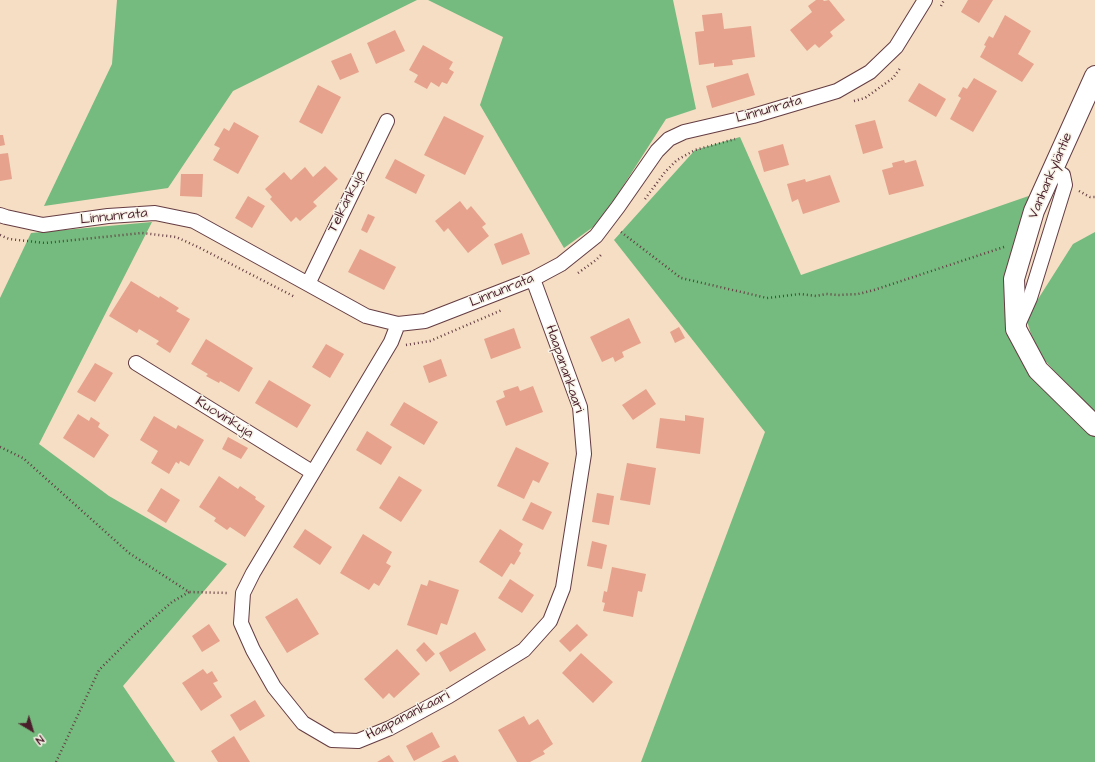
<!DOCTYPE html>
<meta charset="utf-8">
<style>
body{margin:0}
#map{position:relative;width:1095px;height:762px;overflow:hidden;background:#f5dec4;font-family:"Architects Daughter",sans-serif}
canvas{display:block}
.north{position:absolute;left:12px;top:710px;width:40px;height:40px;-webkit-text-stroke:3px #f7f3e8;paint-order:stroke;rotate:142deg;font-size:11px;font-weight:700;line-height:16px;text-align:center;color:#4a1f2b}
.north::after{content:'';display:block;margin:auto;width:14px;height:18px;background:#4a1f2b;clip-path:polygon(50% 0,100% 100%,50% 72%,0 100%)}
</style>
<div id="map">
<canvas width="1095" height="762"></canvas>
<div class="north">N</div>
</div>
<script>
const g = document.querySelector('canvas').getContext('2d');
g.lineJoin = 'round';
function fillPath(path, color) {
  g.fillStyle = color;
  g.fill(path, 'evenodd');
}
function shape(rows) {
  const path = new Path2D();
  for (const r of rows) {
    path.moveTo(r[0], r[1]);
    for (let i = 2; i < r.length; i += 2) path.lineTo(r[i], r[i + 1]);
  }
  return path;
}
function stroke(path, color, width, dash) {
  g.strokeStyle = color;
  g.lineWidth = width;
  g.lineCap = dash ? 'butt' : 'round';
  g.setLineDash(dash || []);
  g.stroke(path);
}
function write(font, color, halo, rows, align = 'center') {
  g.font = font + ' "Architects Daughter",sans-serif';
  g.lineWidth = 3;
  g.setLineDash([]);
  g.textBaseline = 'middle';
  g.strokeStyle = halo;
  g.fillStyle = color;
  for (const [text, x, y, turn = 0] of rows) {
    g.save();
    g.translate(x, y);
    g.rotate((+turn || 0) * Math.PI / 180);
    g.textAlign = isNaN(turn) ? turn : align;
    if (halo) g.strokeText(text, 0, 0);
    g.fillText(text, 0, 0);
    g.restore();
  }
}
fillPath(shape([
 [117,0,417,0,233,91,168,188,44,206,112,64],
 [428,0,673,0,696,109,666,119,600,222,564,248,480,105,503,37],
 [740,137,801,275,1043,191,1014,279,1016,329,1095,423,1095,762,641,762,765,432,614,240,695,150],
 [152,222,39,444,109,496,227,564,123,686,175,762,0,762,0,298,31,233],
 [1095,232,1095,413,1060,378,1042,357,1031,334,1026,318,1073,244]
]), '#75ba7e');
fillPath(shape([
 [816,0,823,0,824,1,829,0,845,20,830,32,833,36,819,48,815,44,807,51,790,30,812,12,808,6],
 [968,0,993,0,979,23,961,12],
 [722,13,724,29,751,26,755,57,732,60,733,65,714,67,714,63,699,65,695,32,704,31,702,15],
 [1005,15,1031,31,1018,54,1034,64,1022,82,980,57,986,46,984,45,989,36,993,38],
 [395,30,405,51,376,64,367,43],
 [423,45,453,62,449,69,454,72,447,84,442,82,439,87,431,82,427,89,414,82,418,75,409,70],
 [351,53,359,72,340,80,331,61],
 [748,73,755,95,712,108,706,86],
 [974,78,997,91,973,132,950,119,961,98,958,96,963,87,967,89],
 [919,83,946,99,936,117,908,101],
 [318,85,341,97,322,134,299,122],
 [444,116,484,136,465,175,424,155],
 [875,120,883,148,863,154,855,125],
 [234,122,259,136,238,174,213,160,220,148,214,145,224,128,229,131],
 [0,135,3,135,5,145,0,146],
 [783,144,789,165,764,172,758,151],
 [8,153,12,179,0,181,0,154],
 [395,159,425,175,416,194,385,178],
 [904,160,905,163,916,160,924,186,889,195,882,170,893,167,892,163],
 [325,166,338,179,313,202,317,206,300,221,296,217,291,222,270,199,272,197,265,189,284,172,291,180,305,167,313,177],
 [181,174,203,174,202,197,180,196],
 [830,175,840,202,803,214,798,199,792,202,787,184,805,179,806,182],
 [248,196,265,206,252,228,235,218],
 [460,201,467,210,471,206,486,224,482,227,489,236,468,253,448,228,444,232,435,221],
 [368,214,375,217,367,233,361,230],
 [522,233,530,254,502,265,494,244],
 [360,249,396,267,384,290,348,272],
 [131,281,159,298,160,296,179,308,176,311,190,319,170,353,156,344,159,341,139,329,137,333,109,316],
 [629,318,641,343,622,352,624,357,615,362,613,357,602,362,590,337],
 [679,327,685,338,675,343,670,332],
 [514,328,521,348,491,359,484,339],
 [206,339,253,368,239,392,220,381,219,383,206,376,208,374,191,364],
 [326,344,344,354,330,378,312,367],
 [441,359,447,376,429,383,423,366],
 [95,363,113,373,95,402,77,392],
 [269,380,311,405,297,428,255,403],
 [518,386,520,391,533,386,543,412,506,426,496,401,505,397,503,391],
 [646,389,656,404,633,420,622,405],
 [404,402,438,422,424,445,390,425],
 [78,414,89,421,91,417,100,423,98,427,109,435,94,458,63,438],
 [685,415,704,418,700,454,656,448,660,418,685,421],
 [154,416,176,429,178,425,204,440,189,466,180,461,179,464,176,462,169,474,151,463,158,451,140,440],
 [367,431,392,447,381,465,356,450],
 [228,437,248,448,241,459,222,449],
 [516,447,549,463,539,483,533,480,524,499,497,486],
 [627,463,656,468,650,505,620,500],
 [219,476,238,489,240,486,256,497,255,499,265,506,245,537,230,527,227,530,214,521,216,518,199,507],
 [399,476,422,490,401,522,379,508],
 [161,488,180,500,166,523,147,511],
 [597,493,614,496,609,525,592,522],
 [531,502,552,512,543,530,522,520],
 [305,529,332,547,320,565,293,547],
 [500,529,523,544,519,551,521,553,514,565,511,563,502,577,479,562],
 [363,534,392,552,386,563,391,566,379,586,374,583,369,590,340,573],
 [592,541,607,545,602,569,587,566],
 [612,567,646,574,642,592,638,591,633,617,603,611,605,603,602,602,604,591,607,592],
 [510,579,534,595,522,613,498,598],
 [429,580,459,590,447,625,441,623,437,635,407,625,421,584,427,586],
 [297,598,319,634,287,653,265,617],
 [209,624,220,641,202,652,192,636],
 [577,624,588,635,570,652,559,641],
 [475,632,486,650,450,672,439,653],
 [424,642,435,654,426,662,416,650],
 [397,649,420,674,394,698,389,693,383,699,364,679],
 [581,653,613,682,593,703,562,673],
 [203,669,207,674,212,671,218,681,213,683,222,697,201,711,182,683],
 [255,700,265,716,240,731,230,715],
 [524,716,529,725,538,719,553,744,543,751,545,754,530,762,517,762,498,730],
 [432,732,440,747,414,761,406,746],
 [234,736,250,762,218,762,211,751],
 [389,755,394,762,377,762],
 [455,755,459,762,441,762]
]), '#e6a28c');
const street = shape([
 [0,215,6,217,43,225,108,216,155,213,194,221,366,316,398,324,425,321,533,279,561,264,596,236,618,207,657,151,669,139,684,132,753,116,837,91,870,72,896,47,925,0],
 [308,284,387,121],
 [398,324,391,342,253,573,243,593,241,623,253,650,274,687,303,723,332,740,358,741,390,728,449,696,524,650,550,621,563,588,584,454,580,407,533,279],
 [1018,325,1030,298,1065,185,1063,175,1053,170],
 [136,363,312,472]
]);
const secondary = shape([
 [1095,76,1034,211,1014,279,1016,329,1038,370,1095,426]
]);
stroke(street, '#643c42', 16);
stroke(secondary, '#643c42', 22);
stroke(shape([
 [941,6,944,0],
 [854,101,865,98,893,78,901,67],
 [1079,191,1090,197,1095,197],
 [645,199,665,172,677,160,695,150,735,139],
 [621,232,681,278,767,298,800,294,816,296,826,294,839,295,858,294,874,290,1004,247],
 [0,235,9,239,45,243,142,233,176,237,198,247,295,297],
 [578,273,596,260,601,255],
 [406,345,430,341,502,310],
 [0,447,23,458,129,553,189,592,228,593],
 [56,762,99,670,135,634,172,602,189,592]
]), '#643c42', 2.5, [1, 3]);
stroke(street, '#fff', 14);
stroke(secondary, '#fff', 20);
write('14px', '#4a1f2b', '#f7f3e8', [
 ["Linnunrata",769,110,-16],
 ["Vanhankyläntie",1051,176,-67],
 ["Telkänkuja",347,202,-64],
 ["Linnunrata",114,217,-6],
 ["Linnunrata",502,291,-22],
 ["Haapanankaari",564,369,71],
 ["Kuovinkuja",224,418,32],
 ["Haapanankaari",408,716,-27]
]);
</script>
